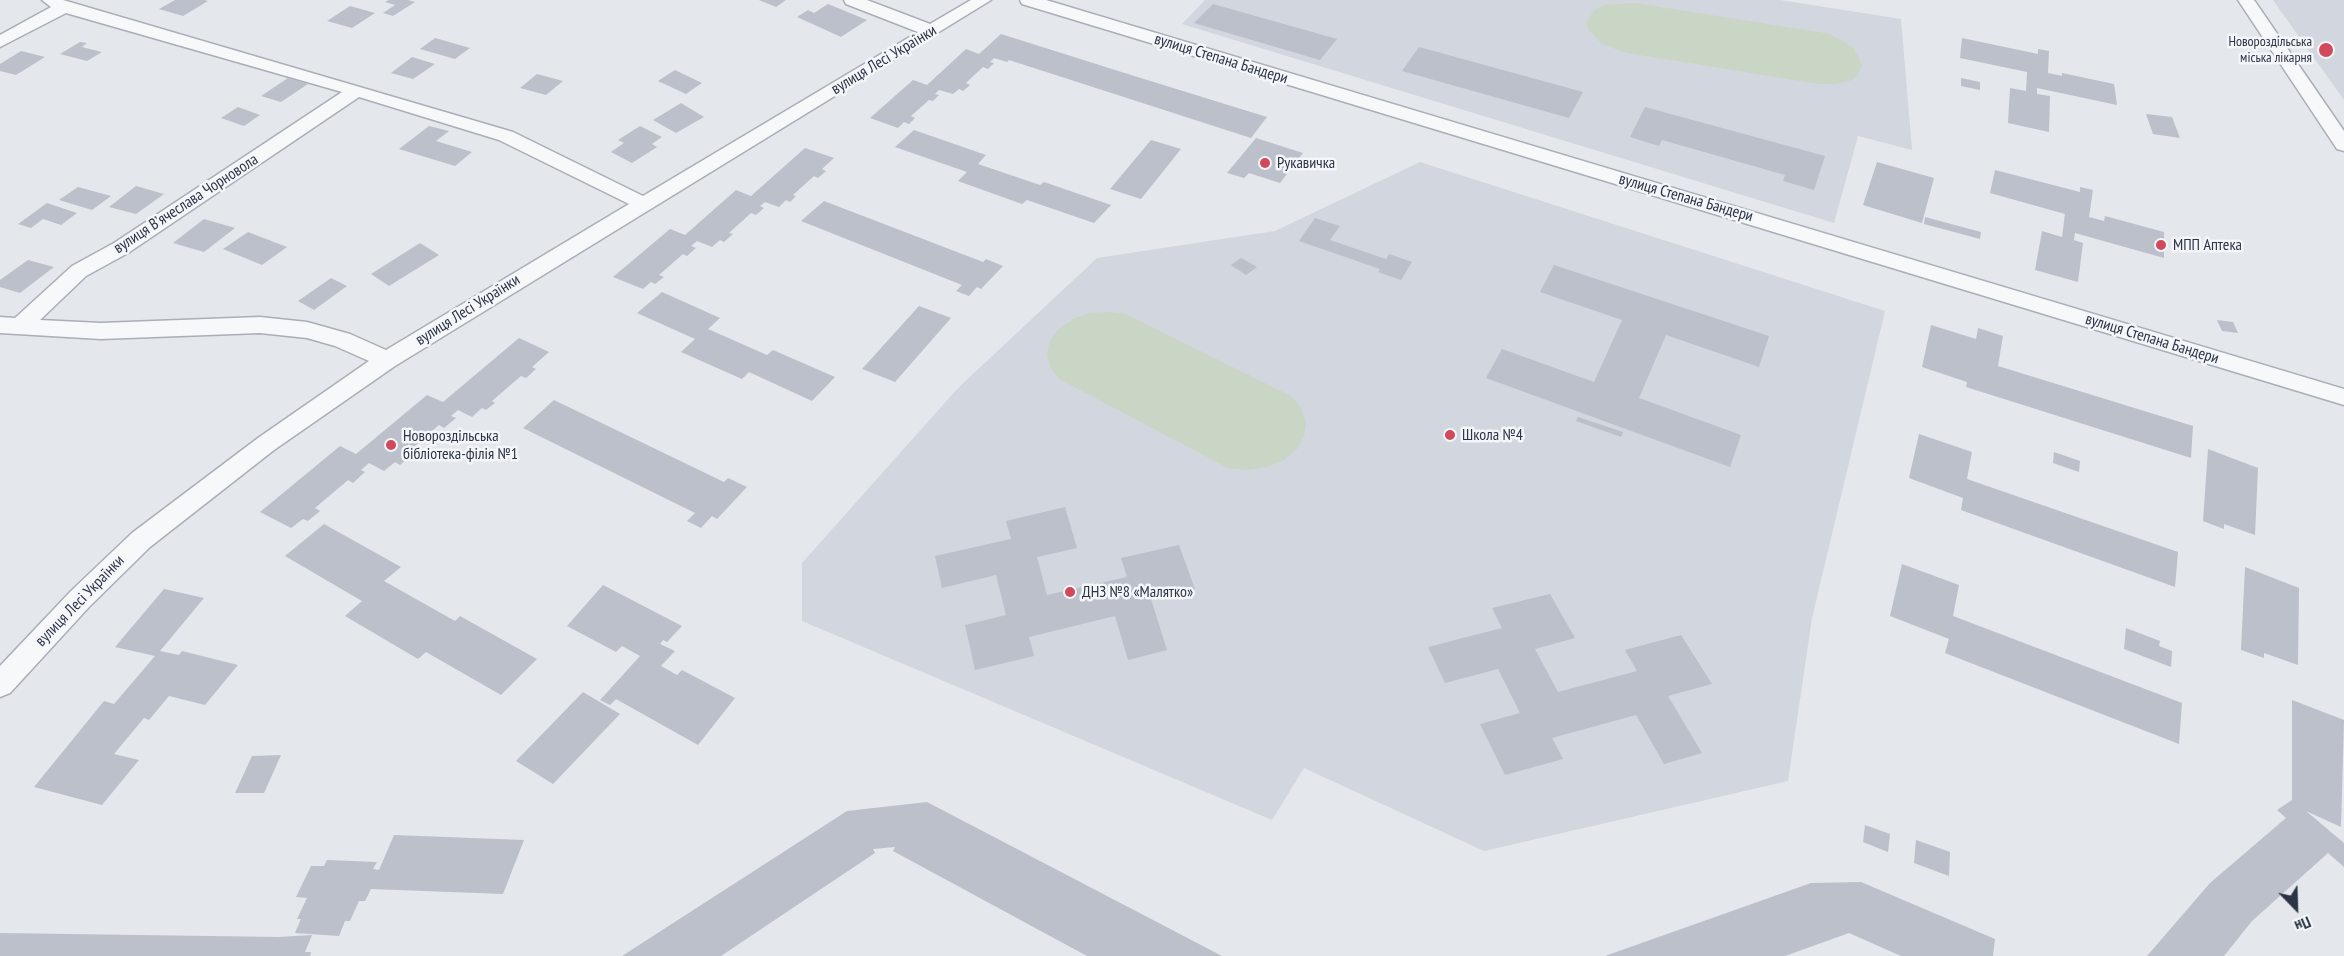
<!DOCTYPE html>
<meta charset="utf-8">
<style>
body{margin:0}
#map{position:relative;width:2344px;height:956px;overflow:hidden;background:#e4e7ec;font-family:"PT Sans Narrow",sans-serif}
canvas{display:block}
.north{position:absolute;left:2266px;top:878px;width:60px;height:60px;-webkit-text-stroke:4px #f4f6f9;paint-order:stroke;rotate:157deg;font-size:16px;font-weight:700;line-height:24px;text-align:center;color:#2b3445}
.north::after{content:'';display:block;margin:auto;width:21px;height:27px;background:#2b3445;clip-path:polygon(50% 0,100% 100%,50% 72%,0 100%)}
</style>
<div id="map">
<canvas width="2344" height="956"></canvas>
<div class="north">Пн</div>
</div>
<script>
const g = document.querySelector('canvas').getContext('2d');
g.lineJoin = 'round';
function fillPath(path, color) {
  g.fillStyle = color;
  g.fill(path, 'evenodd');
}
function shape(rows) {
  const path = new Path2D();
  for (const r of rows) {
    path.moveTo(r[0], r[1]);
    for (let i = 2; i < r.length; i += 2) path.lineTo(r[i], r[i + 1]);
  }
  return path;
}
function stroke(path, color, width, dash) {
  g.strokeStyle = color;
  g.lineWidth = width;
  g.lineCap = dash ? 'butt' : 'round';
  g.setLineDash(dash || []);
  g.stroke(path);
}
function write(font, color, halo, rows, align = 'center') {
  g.font = font + ' "PT Sans Narrow",sans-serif';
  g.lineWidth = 5;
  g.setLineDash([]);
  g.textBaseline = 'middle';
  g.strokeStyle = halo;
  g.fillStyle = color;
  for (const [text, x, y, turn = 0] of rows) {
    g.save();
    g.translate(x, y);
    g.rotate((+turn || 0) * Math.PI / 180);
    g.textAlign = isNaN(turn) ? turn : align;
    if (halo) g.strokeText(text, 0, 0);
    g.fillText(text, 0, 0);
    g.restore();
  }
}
fillPath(shape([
 [1205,0,1780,0,1901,19,1912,150,1858,136,1834,223,1182,24],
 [2273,0,2344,0,2344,100],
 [1420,162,1885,311,1812,618,1788,781,1484,851,1304,768,1272,820,802,621,802,563,958,388,1097,258,1275,231]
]), '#d2d6de');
fillPath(shape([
 [1635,3,1831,34,1854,48,1862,65,1858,75,1852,80,1836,84,1819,84,1627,53,1602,44,1588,29,1587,22,1594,10,1604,5],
 [1108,312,1126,314,1291,396,1301,408,1306,422,1304,436,1297,449,1284,460,1267,467,1248,470,1228,468,1059,379,1050,367,1047,354,1050,340,1059,329,1073,319,1090,313]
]), '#c9d6c5');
fillPath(shape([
 [175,0,204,0,208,1,183,16,159,9],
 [389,0,408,0,415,2,393,16,383,13,395,5,385,2],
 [759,0,786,0,776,7],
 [828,4,867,20,841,37,797,17,808,10,814,13],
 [1213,4,1337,39,1320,60,1194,23],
 [350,6,375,13,352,28,327,21],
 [1001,34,1131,75,1267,117,1251,138,1009,60,1007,62,994,58,990,62,994,63,988,69,983,67,966,83,970,85,963,91,959,89,953,94,939,90,935,94,939,95,933,101,929,100,911,116,915,118,909,124,904,122,898,128,870,118,913,80,927,85,966,49,979,54],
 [435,38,470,48,455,59,420,49],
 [1962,38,2038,54,2038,49,2049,51,2048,73,2062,76,2062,73,2114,84,2117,105,2037,88,2037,94,2050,96,2049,132,2008,123,2010,88,2026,91,2027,72,1960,58],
 [80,42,87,43,82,47,102,52,87,61,60,54],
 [1419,47,1583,92,1569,118,1402,71],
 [21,51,45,57,16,75,0,71,0,64],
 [412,57,435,64,413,79,391,73],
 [675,70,702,83,686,94,658,81],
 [537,74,563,81,546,95,520,88],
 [288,78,308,84,281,102,261,96],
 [1961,78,1980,82,1980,90,1961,86],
 [681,103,704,117,676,133,653,120],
 [238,107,260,115,244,126,221,118],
 [1645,107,1825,156,1814,190,1783,181,1785,175,1662,140,1659,146,1630,137],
 [2146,114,2172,117,2180,138,2153,134],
 [429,126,449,131,436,141,472,152,455,166,399,149],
 [640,126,662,137,652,144,657,147,632,163,611,152,624,143,618,140],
 [914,130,986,155,978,164,1040,185,1044,182,1111,205,1094,223,1027,200,1022,204,958,181,967,172,895,147],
 [1256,138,1303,153,1280,183,1249,173,1244,178,1227,173],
 [1151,140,1181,149,1141,199,1110,189],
 [805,148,834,158,822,169,826,171,818,178,814,176,793,195,796,196,790,202,786,200,779,207,765,202,760,206,764,208,756,215,751,213,729,233,733,234,724,242,720,240,712,247,697,241,691,246,696,248,687,256,683,254,659,275,664,277,655,284,651,282,643,289,613,277,670,229,685,235,736,190,751,196],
 [1877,162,1934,178,1922,223,1863,205],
 [1995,170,2080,192,2080,187,2093,190,2089,217,2104,221,2105,216,2164,232,2164,258,2075,233,2074,240,2083,243,2078,282,2035,270,2042,231,2062,237,2065,214,1990,193],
 [136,186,164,194,136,214,109,207],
 [78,187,111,196,92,210,59,200],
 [824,201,983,262,986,259,1003,266,981,289,977,287,969,296,956,291,962,285,801,221],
 [47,203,77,213,61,225,43,219,31,228,18,224],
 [1925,217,1981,232,1980,239,1924,224],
 [1315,218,1340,226,1330,240,1386,259,1389,254,1412,262,1401,280,1378,272,1380,269,1299,241],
 [204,219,235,228,204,252,173,243],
 [248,232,287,247,262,265,223,249],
 [420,243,439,255,389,286,371,274],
 [1241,258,1257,267,1246,275,1231,265],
 [28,260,54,267,20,293,0,287,0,280],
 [1554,265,1769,336,1759,367,1666,335,1639,398,1741,435,1730,467,1486,378,1502,349,1594,382,1622,320,1540,292],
 [331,278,347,286,314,310,298,301],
 [662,292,720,318,708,329,767,355,773,350,835,377,812,401,749,372,742,379,681,352,695,339,637,313],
 [919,306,951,318,895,382,862,369],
 [2217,320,2233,322,2238,333,2222,331],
 [1931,325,1976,339,1978,328,2003,336,1998,366,2193,426,2191,458,1966,387,1967,382,1922,367],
 [519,338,549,352,532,367,536,369,526,378,521,376,492,401,495,403,486,410,482,408,472,417,458,410,451,416,456,418,444,428,439,425,408,452,412,454,400,465,395,462,384,471,369,463,361,470,365,472,353,483,348,480,315,508,320,511,308,521,303,519,291,528,260,512,340,446,356,454,427,395,443,402],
 [554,400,724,482,728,478,747,487,717,519,712,516,701,528,687,521,695,513,523,428],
 [1578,417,1623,432,1621,437,1576,421],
 [1919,434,1972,452,1967,479,2178,552,2175,587,1961,510,1963,498,1909,478],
 [2208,449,2258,468,2255,535,2224,524,2224,529,2203,521],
 [2054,452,2080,461,2079,472,2053,463],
 [1065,507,1077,548,1037,557,1047,595,1127,577,1121,558,1179,545,1195,589,1151,599,1167,650,1128,660,1115,616,1029,637,1034,656,975,670,965,625,1006,615,996,575,942,588,935,556,1011,539,1006,521],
 [324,524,401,567,384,581,455,621,460,616,537,659,501,695,426,652,418,659,345,616,362,601,285,556],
 [1902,564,1959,585,1953,616,2182,703,2179,744,1945,653,1949,639,1890,616],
 [2245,567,2299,588,2298,665,2264,653,2264,658,2241,650],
 [603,585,682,626,667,642,663,640,660,644,675,651,661,666,677,675,682,670,735,698,698,745,616,699,610,705,600,700,640,656,622,646,616,652,567,626],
 [164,589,204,598,160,651,179,655,182,651,238,665,205,705,169,696,149,720,144,718,114,754,139,760,102,805,34,787,104,701,114,704,155,656,115,647],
 [1550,594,1575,638,1535,649,1558,692,1637,671,1625,650,1681,635,1712,684,1668,696,1702,753,1664,764,1636,715,1552,738,1563,759,1505,775,1480,724,1520,713,1498,669,1445,683,1428,647,1502,628,1492,608],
 [2126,628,2160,641,2159,646,2172,651,2171,667,2124,649],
 [583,692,620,714,553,784,516,761],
 [2292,700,2344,720,2341,827,2306,811,2344,843,2344,867,2328,853,2252,921,2224,956,2147,956,2210,883,2286,818,2277,810,2292,800],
 [281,755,264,793,235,793,252,756],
 [927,802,1222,956,1087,956,893,851,895,847,873,849,875,853,721,956,622,956,847,811],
 [1865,825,1890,834,1888,852,1863,842],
 [394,835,524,840,503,894,371,889,365,901,359,901,350,921,345,921,339,936,295,933,301,919,297,919,307,898,296,897,311,866,324,866,327,860,377,862,373,869,379,870],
 [1916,840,1950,852,1949,876,1914,863],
 [1861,882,1995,939,1993,956,1901,956,1849,933,1785,956,1605,956,1811,883],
 [0,933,279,937,312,935,305,952,311,952,310,956,0,956]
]), '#bbc0ca');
const minor = shape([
 [42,0,63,0,513,132,643,196,918,32,846,4,844,0,867,0,930,24,971,0,991,0,395,366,274,450,150,547,89,607,10,693,0,697,0,666,71,591,132,533,258,438,369,361,335,346,307,338,260,333,101,339,0,333,0,317,15,318,72,266,114,243,342,92,66,13,0,47,0,35,51,7,42,0],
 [359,97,499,140,629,204,386,350,350,334,307,322,260,317,101,323,40,320,86,276,128,253,359,97],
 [1020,0,1046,0,2344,389,2344,405,1022,4,1020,0],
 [2238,0,2254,0,2344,131,2344,151,2337,149,2238,0]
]);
stroke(minor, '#a9aeb7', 3);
fillPath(minor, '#f7f8fa');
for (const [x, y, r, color] of [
 [2326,50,8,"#d1495b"],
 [1265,163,6,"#d1495b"],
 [2161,245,6,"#d1495b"],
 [1450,435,6,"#d1495b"],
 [391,445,6,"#d1495b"],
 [1070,592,6,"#d1495b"]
]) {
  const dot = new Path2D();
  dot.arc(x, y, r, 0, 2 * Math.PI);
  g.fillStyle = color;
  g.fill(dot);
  stroke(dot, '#f4f6f9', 2);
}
write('14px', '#2b3445', '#f4f6f9', [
 ["Новороздільська",2312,42],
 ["міська лікарня",2312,58]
], 'right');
write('16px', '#2b3445', '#f4f6f9', [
 ["вулиця Степана Бандери",1221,59,17],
 ["вулиця Лесі Українки",884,60,-31],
 ["вулиця Степана Бандери",1686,198,16],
 ["вулиця Вʼячеслава Чорновола",186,204,-33],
 ["вулиця Лесі Українки",468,310,-32],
 ["вулиця Степана Бандери",2152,339,17],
 ["вулиця Лесі Українки",80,601,-46]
]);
write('16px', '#2b3445', '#f4f6f9', [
 ["Рукавичка",1277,163],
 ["МПП Аптека",2173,245],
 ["Школа №4",1462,435],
 ["Новороздільська",403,436],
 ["бібліотека-філія №1",403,454],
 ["ДНЗ №8 «Малятко»",1082,592]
], 'left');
</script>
